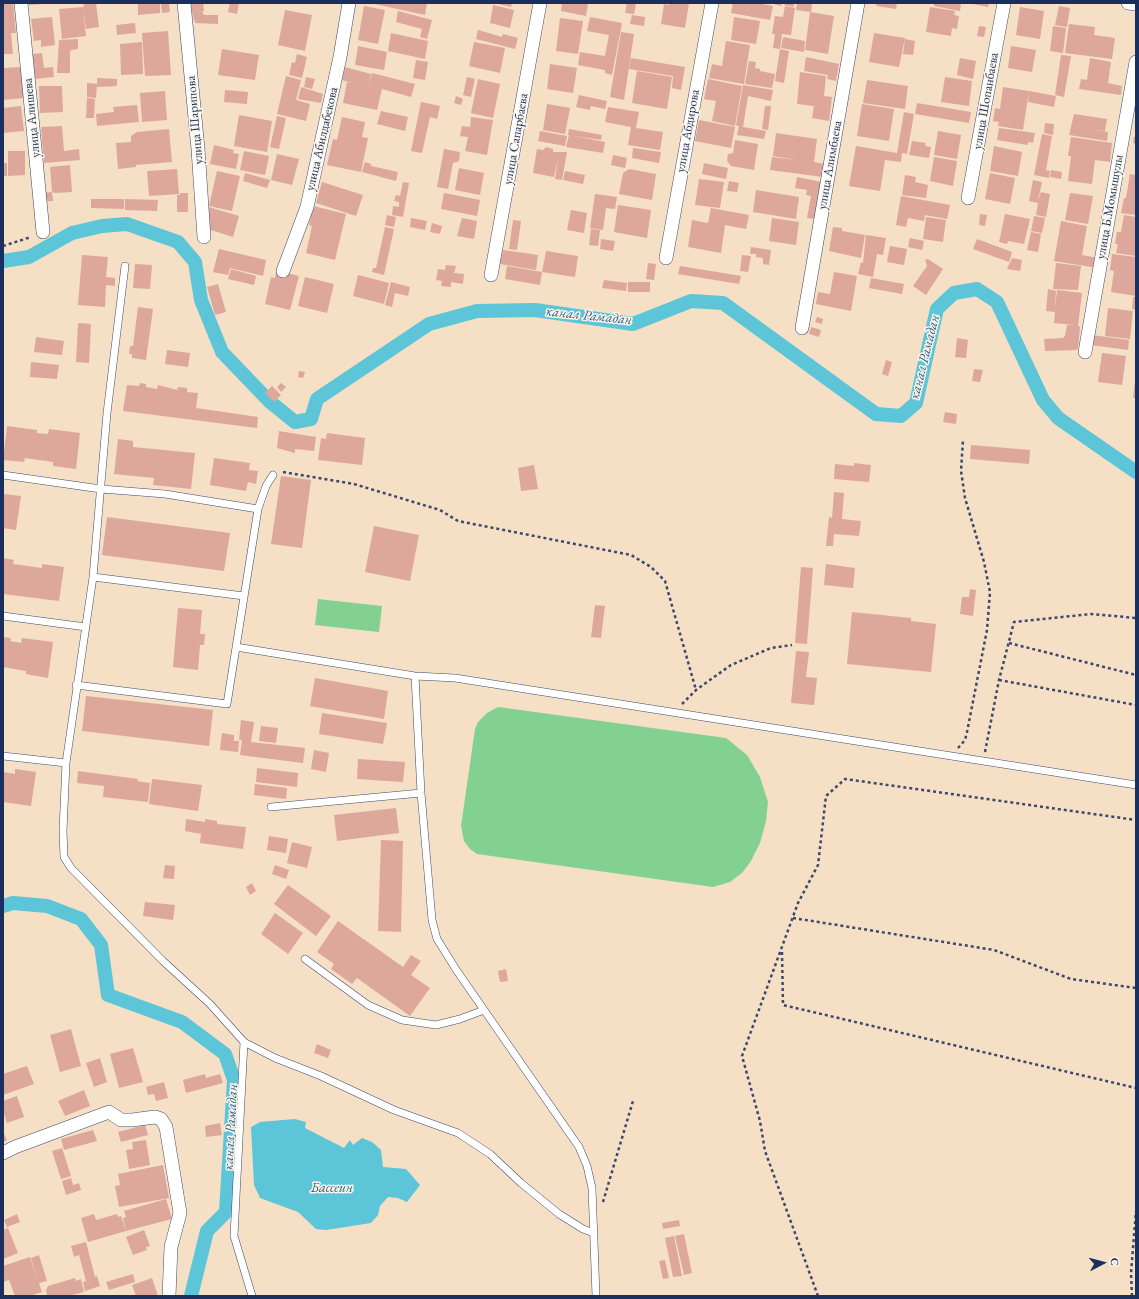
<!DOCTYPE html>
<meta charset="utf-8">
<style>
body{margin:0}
#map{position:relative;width:1139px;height:1299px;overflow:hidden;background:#f5dfc5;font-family:"EB Garamond",serif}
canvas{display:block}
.frame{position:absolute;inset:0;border:4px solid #1b2f5e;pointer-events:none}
.north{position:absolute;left:1083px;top:1243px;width:40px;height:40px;-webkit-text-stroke:3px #fbf7ec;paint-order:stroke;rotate:84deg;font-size:11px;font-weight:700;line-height:16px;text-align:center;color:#1b2f5e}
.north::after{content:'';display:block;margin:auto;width:14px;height:18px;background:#1b2f5e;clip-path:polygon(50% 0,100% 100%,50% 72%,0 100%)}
</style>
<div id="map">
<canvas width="1139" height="1299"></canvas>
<div class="frame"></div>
<div class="north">С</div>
</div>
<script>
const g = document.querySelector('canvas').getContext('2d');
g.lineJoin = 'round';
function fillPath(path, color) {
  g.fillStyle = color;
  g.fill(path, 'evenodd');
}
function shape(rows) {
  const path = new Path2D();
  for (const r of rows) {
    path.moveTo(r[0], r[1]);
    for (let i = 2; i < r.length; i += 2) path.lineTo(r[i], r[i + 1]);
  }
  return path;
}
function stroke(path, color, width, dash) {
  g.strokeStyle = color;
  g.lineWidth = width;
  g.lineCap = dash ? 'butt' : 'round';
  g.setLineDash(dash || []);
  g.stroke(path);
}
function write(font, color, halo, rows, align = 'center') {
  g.font = font + ' "EB Garamond",serif';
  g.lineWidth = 3;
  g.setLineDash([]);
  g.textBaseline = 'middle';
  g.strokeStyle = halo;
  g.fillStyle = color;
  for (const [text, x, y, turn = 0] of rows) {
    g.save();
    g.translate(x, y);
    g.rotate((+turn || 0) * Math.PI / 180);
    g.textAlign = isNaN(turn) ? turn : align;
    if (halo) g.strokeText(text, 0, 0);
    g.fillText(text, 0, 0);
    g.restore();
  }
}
fillPath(shape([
 [318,599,382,606,379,632,315,625],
 [498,707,726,738,747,755,760,777,768,802,766,821,760,843,751,861,742,873,730,882,713,887,477,854,470,849,464,841,461,826,475,729,478,722,487,713]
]), '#82d191');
fillPath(shape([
 [295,1119,306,1122,305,1128,344,1148,350,1140,353,1145,362,1138,372,1142,381,1150,383,1167,406,1169,420,1185,407,1202,398,1198,388,1197,380,1206,378,1215,371,1223,326,1230,316,1229,298,1212,260,1198,254,1185,251,1127,260,1122]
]), '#5cc5d8');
stroke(shape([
 [3,261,29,257,72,233,102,226,127,224,178,242,195,262,201,300,222,352,269,401,295,422,311,419,317,399,429,324,477,311,535,310,633,324,691,301,723,303,876,414,901,416,916,403,937,309,954,293,977,289,997,302,1043,400,1058,418,1136,472],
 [3,906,13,903,47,906,81,919,101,945,108,995,182,1022,225,1054,234,1080,226,1212,207,1231,191,1296]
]), '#5cc5d8', 14);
fillPath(shape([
 [3,3,13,3,16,33,11,33,13,54,3,54],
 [29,3,42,3,42,4,29,5],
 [83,3,96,3,99,27,86,29,83,9,86,36,62,39,59,9,84,7],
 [138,3,160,3,160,13,138,15],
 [161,3,169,3,170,12,162,13],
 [191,3,203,3,204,11,192,12],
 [230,3,239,3,237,14,228,12],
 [370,3,427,3,425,15],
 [494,3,512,3,511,7],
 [562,3,588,3,586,16,561,11],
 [627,3,636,3,634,14,625,13],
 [669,3,689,3,685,28,661,24,664,4,669,5],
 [733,3,758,3,773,6,770,20,731,13],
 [770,3,782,3,781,6],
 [785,3,794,3,794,7,784,5],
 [797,3,812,3,811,12,796,10],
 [877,3,897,3,896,9,876,6],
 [934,3,961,3,960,11,934,6],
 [968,3,989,3,988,7],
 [493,5,514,10,510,28,490,23],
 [364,6,385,10,378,44,358,40],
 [785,6,795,8,791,35,782,34,780,49,773,48,775,34,772,34,775,16,783,17],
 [1059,6,1070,8,1067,27,1055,25],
 [930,7,955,11,954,15,959,16,957,29,952,28,951,36,926,32],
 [1020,7,1044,11,1040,39,1016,35],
 [285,10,312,15,305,51,278,45],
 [202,11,204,15,218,15,218,24,195,23,192,12],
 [398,11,432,20,427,39,420,37,422,29,396,22],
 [810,12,834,16,828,54,805,50],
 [632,15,645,17,644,26,630,24],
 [52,17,55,45,41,47,41,40,34,41,31,19],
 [590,17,622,23,612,75,605,73,605,70,578,65,580,52,605,56,609,35,587,31],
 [734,17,760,21,756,44,731,40],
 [560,18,583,21,578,54,556,51],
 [135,23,136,33,117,35,116,25],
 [1069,24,1095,27,1094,35,1115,38,1112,59,1065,53],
 [979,26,986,27,984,37,977,36],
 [1053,26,1066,28,1063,53,1050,51],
 [478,30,502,37,503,34,518,38,515,49,476,39],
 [168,31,171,75,145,76,142,33],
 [621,32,634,34,624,100,610,97],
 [391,33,428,41,425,59,388,51],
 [874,33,905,38,899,67,869,62],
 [783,37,805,41,804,52,781,48],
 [78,39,78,49,71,50,70,52,70,73,57,73,59,40],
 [905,39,915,41,913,55,903,54],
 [726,41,750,45,744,84,709,78,712,64,722,66],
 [142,42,143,74,121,75,120,44],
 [474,42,505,48,500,73,469,66],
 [358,46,387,52,384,70,355,65],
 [1011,46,1036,50,1032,72,1008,68],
 [222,49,259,55,255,80,218,75],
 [780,49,789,51,784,83,775,81],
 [42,53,44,68,53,67,54,77,35,79,32,54],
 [297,54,307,57,302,78,289,75,292,62,295,63],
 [1061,55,1071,56,1064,97,1055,95],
 [806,57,839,64,836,81,827,79,828,75,804,71],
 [631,58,685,67,681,90,672,88,673,76,629,69],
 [960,58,976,61,973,79,957,75],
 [1090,58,1111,62,1108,83,1122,86,1121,95,1079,89,1081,79,1087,80],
 [416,60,428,62,425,80,413,78],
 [749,61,756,62,755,68,760,69,760,71,775,74,772,88,745,84],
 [550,64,577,68,573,93,547,89],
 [21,67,24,98,3,100,3,68],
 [345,67,371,74,368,86,377,88,368,86,372,73,415,84,411,97,382,89,377,110,343,103,347,82,356,84,342,80],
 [637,71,672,77,667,109,632,103],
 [800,72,826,76,824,96,832,97,829,121,812,118,814,106,797,104],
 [286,76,301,80,296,100,310,104,306,121,277,114],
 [306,77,315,79,312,89,304,87],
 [467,77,475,79,471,97,463,95],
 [945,77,972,81,969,106,941,102],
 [97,78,117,79,117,86,97,87],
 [478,79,500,84,493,118,471,113],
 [708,79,742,86,735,126,712,121,716,101,704,99],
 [867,80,908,86,905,109,863,103],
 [87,83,97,84,96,98,87,97],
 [743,85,773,90,771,101,748,96,743,127,766,131,764,139,737,135,739,126,736,125],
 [39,86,62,86,63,112,40,113],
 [301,87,323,94,321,103,298,99],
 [1003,87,1029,91,1023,130,998,126,999,122,993,121,995,108,1000,109],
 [225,90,248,92,247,104,224,102],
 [165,91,167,120,142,122,140,93],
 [1029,91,1056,96,1054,107,1028,102],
 [579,95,607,101,605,109,591,106,590,110,576,107],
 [456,96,463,99,461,105,454,103],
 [87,98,95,99,94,118,86,118],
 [421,102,440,106,437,119,430,117,422,153,411,151],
 [917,103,971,112,969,123,915,114],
 [547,104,570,108,565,134,543,130],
 [862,104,894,109,889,141,857,136],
 [137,105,139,122,97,126,96,114,114,112,113,107],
 [21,106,24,131,3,133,3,108],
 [765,106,771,106,768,130,762,129],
 [608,107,639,112,636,128,663,132,660,150,628,145,631,127,605,122],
 [381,111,408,117,405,131,377,124],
 [904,112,914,114,907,154,902,153,901,162,885,160,880,191,849,186,856,146,897,153],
 [1074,114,1107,119,1105,131,1091,129,1108,132,1107,141,1069,135],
 [239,115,272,121,267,152,234,146],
 [277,116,286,118,279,149,270,147],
 [342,117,365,122,362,137,368,138,361,172,327,165,333,139,337,140],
 [471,117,493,120,487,155,465,151,468,137,460,136,462,126,470,127],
 [699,120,735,127,731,148,695,141],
 [1045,123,1054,124,1053,135,1044,133],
 [62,126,64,151,79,149,80,160,44,163,41,127],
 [999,128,1035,133,1033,143,1028,142,1028,145,997,140],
 [169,129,172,162,136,165,136,167,118,169,116,143,131,142,131,136,137,132],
 [569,129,602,135,601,140,568,135],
 [540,131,567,136,565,146,538,141],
 [938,131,961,135,957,159,934,155],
 [776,133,817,139,814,162,825,164,823,177,770,170,772,157,797,160,773,156],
 [1042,134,1052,136,1046,170,1050,171,1049,178,1034,175],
 [569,135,605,142,603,153,566,147],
 [1071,137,1112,143,1110,162,1095,160,1092,184,1068,181,1071,156,1068,156],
 [1134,137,1136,137,1136,144,1133,143],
 [735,140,758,144,754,170,731,166,727,161,728,154,733,153],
 [912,141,926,143,925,146,931,147,929,158,909,155],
 [214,145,234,150,233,153,239,154,236,169,210,164],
 [994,146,1022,152,1018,176,990,171],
 [546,147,553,149,553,152,567,152,562,180,555,179,558,159,554,177,533,173,537,149,543,150],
 [633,148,661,152,659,163,632,158],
 [444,149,460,152,459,161,453,163,448,189,437,187],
 [8,151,25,151,25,175,8,176],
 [244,151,269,156,265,175,240,170],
 [277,154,299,159,292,185,271,180],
 [613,155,627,158,625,168,611,165],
 [934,157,957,161,953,186,930,181],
 [365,162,371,164,371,166,398,172,396,181,362,172],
 [3,163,7,163,7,176,3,176],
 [704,163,728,168,726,179,702,174],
 [70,165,72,192,55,193,52,192,50,167],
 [459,168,484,173,480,195,455,190],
 [177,169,179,194,149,196,147,171],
 [629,169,656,174,652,200,619,194,623,173],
 [1051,170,1062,172,1061,179,1050,177],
 [217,171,240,176,232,211,209,206],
 [565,171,585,175,583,184,563,180],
 [245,173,270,180,267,188,243,181],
 [990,173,1015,178,1010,204,985,199],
 [1130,174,1136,175,1136,215,1121,213,1124,198,1126,198],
 [905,175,916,177,915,182,928,185,926,198,902,195],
 [797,177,822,182,815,219,807,218,811,196,806,195,807,190,795,188],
 [699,179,724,182,720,208,695,205],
 [1033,180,1042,182,1038,201,1041,192,1050,194,1046,217,1036,215,1038,203,1029,201],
 [729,181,739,183,737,192,727,191],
 [322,182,363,195,356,216,316,203],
 [403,182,409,183,403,217,392,215,393,206,399,207,399,202,394,201,396,195,400,196],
 [756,190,799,197,796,219,753,212],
 [52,192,53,201,41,202,40,193],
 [180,193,188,193,188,212,177,212,177,195,180,195],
 [444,193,480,200,477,216,441,209],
 [1070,193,1093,196,1088,224,1065,220],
 [595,194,617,197,615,209,606,208,603,230,590,228],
 [901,196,950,205,947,219,925,215,924,221,908,218,906,227,896,225],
 [91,199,124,199,124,209,91,208],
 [125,199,158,200,157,211,125,210],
 [618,205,651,210,647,238,614,232],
 [313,206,346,214,335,260,306,253,312,226,309,225],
 [209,207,239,216,233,237,208,229,204,223],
 [711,208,749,215,746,229,725,225,721,253,688,247,692,220,708,223],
 [571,210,587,213,584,233,567,230],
 [980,214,987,215,985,226,979,225],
 [1005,214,1030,219,1024,244,1008,241,1007,244,999,242],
 [387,215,396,217,394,227,385,225],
 [1124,215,1136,217,1136,256,1116,253,1118,244,1115,244,1117,232,1121,232],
 [1034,216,1045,218,1042,233,1031,231],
 [926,217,946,220,943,242,923,239],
 [411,218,427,221,425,230,410,227],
 [462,218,477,221,474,239,457,236],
 [772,218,799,222,796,245,769,241],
 [513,220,521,221,517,250,509,249],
 [1061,221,1087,226,1082,255,1098,258,1097,268,1054,261],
 [432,223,442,226,440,234,430,232],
 [385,227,394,229,384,275,372,272,373,268,376,268],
 [833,227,842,228,842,231,865,235,861,258,829,251],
 [591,229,600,230,598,246,589,245],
 [1031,232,1041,234,1038,252,1027,250],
 [866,235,886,238,883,255,877,254,873,277,858,274,861,262,863,263],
 [910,238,924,241,922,250,908,247],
 [601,239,615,241,613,251,600,249],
 [977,239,1012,252,1009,262,973,249],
 [890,246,907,249,904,265,887,262],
 [751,247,771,250,769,265,763,264,763,258,756,257,756,254,750,254],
 [219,249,266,260,263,276,230,268,228,275,213,272],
 [503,250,538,255,536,270,500,264],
 [546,251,578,256,575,277,542,272],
 [1112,254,1136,257,1136,296,1111,292,1114,271,1110,270],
 [82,255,108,257,106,277,115,278,115,286,106,285,105,307,78,305],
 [742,255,751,256,748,272,740,271],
 [1012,258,1022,260,1020,271,1007,269],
 [928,259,943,269,926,295,913,286,927,266,925,260],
 [648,263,656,264,654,280,646,279],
 [1056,263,1081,266,1078,290,1053,289],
 [135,264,152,265,150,289,133,288],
 [446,265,456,266,454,273,464,274,463,284,451,282,451,287,441,286,442,281,436,280,438,269,445,270],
 [507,266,542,272,540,285,505,279],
 [680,266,741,276,739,284,678,274],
 [231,269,256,276,254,285,228,279],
 [279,271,299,276,290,310,265,304,271,277,275,278,276,272],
 [834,272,857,276,851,311,816,304,818,292,830,294],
 [358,275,389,283,384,304,353,296],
 [305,277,334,284,327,313,298,306],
 [871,278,904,284,902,294,869,288],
 [604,280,627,283,626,291,602,288],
 [391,282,410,287,408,296,395,293,392,307,385,305],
 [628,282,650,282,650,292,628,292],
 [218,284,226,312,215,315,207,287],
 [1048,289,1056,291,1055,309,1057,290,1082,293,1078,326,1080,327,1078,348,1076,350,1045,351,1044,339,1063,338,1065,336,1067,325,1074,325,1054,323,1055,312,1046,311],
 [1133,297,1136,297,1136,310,1132,309],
 [138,307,153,309,146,360,132,358,132,354,129,354,130,346,133,346],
 [1108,308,1133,311,1130,339,1105,336],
 [817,317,823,319,822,324,815,322],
 [78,323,91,324,89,363,76,362],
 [811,327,821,330,819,337,809,334],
 [1092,335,1129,340,1128,350,1091,345],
 [36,337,64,341,62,355,34,352],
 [957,338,968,340,966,358,955,357],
 [167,350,190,353,188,367,165,364],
 [1102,353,1126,356,1122,385,1098,382],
 [886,360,892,362,888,376,882,374],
 [31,362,59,365,57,379,30,377],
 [974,369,983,370,980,382,972,381],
 [299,371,305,372,303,378,298,377],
 [1135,381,1136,381,1136,398,1133,398],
 [140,383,146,384,146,387,157,389,158,385,177,390,178,387,187,388,187,392,198,393,196,408,258,417,257,428,123,411,127,385,139,386],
 [281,383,286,387,281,392,277,387],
 [272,386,281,395,274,402,265,393],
 [945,412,957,414,956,424,943,422],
 [7,426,37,430,37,433,48,434,49,429,80,433,76,469,53,466,53,462,25,458,24,462,3,460],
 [279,431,316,437,314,451,295,449,295,453,277,448],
 [327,433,365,438,362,465,318,460,321,438,326,439],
 [118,439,133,441,133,447,195,453,191,489,153,485,154,478,114,474],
 [971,445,1030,450,1029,464,970,459],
 [214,458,250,463,249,470,258,471,256,484,248,482,246,491,210,485],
 [854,463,871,465,869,482,834,479,835,464,854,466],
 [534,465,538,489,521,491,518,468],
 [281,476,311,480,302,548,271,544],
 [834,492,844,493,842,519,861,521,859,536,834,534,833,546,826,546,829,517,832,518],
 [3,494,21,496,16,530,3,528],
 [107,517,230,533,224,571,102,555],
 [374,526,419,535,410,581,365,572],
 [3,558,14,560,13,564,42,568,42,564,64,567,59,601,3,594],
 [826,564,855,568,853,588,824,585],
 [801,567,813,568,807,644,795,643],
 [970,589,976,590,973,616,960,614,962,597,969,597],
 [595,605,605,606,601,638,591,637],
 [178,608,202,610,200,634,205,634,204,645,200,645,198,670,173,667],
 [852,612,911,618,911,621,936,624,931,672,847,664],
 [3,637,11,638,10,641,21,643,22,638,53,642,48,678,26,674,26,671,3,667],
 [796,651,809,652,806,677,817,678,814,705,791,703],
 [315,678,388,691,384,719,310,706],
 [86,696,213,710,209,746,82,731],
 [322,713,387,723,383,744,319,734],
 [241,720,254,722,251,742,305,748,303,763,240,755,242,740,239,740],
 [261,726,278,728,276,743,259,741],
 [222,733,234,735,234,741,239,741,238,752,220,750],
 [314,750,329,753,326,772,311,769],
 [358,759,405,762,403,782,357,779],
 [257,768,298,773,297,787,256,782],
 [15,769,36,772,31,806,3,802,3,772,15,774],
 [78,771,138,779,137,781,150,783,148,802,103,797,104,786,77,783],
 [152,779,202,785,198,811,149,804],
 [255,784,287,788,286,799,254,795],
 [396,808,399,833,337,841,334,815],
 [186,819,205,822,205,819,217,821,217,824,246,827,243,849,200,843,201,834,185,831],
 [269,836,288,839,286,853,267,850],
 [381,840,403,841,401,932,378,931],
 [292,842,312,847,307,868,287,863],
 [165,865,175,866,174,879,163,878],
 [275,865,289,870,286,879,272,874],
 [252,883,256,891,250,895,246,887],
 [288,885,331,916,316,936,274,904],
 [145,902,175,905,173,920,143,916],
 [275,913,303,933,288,954,261,934],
 [338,921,403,967,411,955,421,961,411,975,430,988,410,1016,357,978,352,984,331,969,334,964,317,952],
 [506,969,508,981,500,982,498,971],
 [71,1029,81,1066,60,1072,50,1035],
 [317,1044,331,1050,328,1058,314,1053],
 [133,1048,143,1082,119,1088,110,1054],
 [100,1058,107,1082,94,1087,86,1063],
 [27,1066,34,1084,3,1095,3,1074],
 [205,1074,206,1078,220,1074,223,1083,186,1093,183,1080],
 [164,1082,168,1098,156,1101,154,1094,148,1095,146,1087],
 [84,1090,90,1106,65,1116,58,1101],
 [17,1096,24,1117,7,1123,3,1110,3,1101],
 [220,1123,222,1135,206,1137,205,1126],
 [145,1125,148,1135,121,1142,118,1132],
 [93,1130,97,1141,64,1150,61,1139],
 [3,1132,7,1140,3,1142],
 [146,1140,150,1165,129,1169,126,1150,133,1149,132,1142],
 [62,1148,71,1176,61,1179,52,1151],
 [163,1165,169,1198,119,1207,115,1186,120,1185,118,1174],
 [71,1178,73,1185,79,1183,81,1190,66,1195,62,1181],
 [166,1199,172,1219,126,1231,123,1218,126,1217,124,1211],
 [17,1214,20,1222,7,1227,4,1220],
 [94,1214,96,1220,117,1214,118,1217,121,1216,126,1231,88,1242,81,1218],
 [679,1220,680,1226,663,1229,662,1223],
 [8,1228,18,1253,3,1259,3,1230],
 [144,1230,150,1246,146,1247,147,1250,133,1255,126,1237],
 [684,1234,692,1273,684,1275,675,1236],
 [674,1236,682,1276,673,1277,665,1238],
 [86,1242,95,1277,97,1276,100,1286,85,1291,83,1282,86,1281,79,1255,74,1257,71,1246],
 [39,1255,47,1281,39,1283,42,1292,29,1296,15,1296,9,1280,3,1282,3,1266,30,1257,38,1282,31,1258],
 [665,1260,669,1278,663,1279,659,1261],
 [133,1274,135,1282,109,1290,106,1282],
 [75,1278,76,1281,81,1279,84,1292,68,1296,47,1296,46,1290,48,1286],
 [152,1278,158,1296,136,1296,132,1285]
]), '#dea79b');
const lane = shape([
 [125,266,107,413,93,577,66,763,63,831,64,857,71,868,163,961,210,1004,244,1042,275,1058,321,1076,394,1110,458,1133,490,1154,521,1183,559,1214,583,1229,594,1233],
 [3,475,101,489,165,494,258,509],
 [93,577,244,596],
 [3,616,86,627],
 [236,647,415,676,455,678,1136,785],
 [415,676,421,793,432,920,437,939,457,971,579,1147,587,1166,592,1188,596,1296],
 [76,685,227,704,258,509,266,486,273,475],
 [3,756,66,763],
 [271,807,421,793],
 [305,959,368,1005,402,1020,436,1025,460,1019,484,1010],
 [244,1042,234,1236,252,1296]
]);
const street = shape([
 [21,3,43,232],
 [184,3,198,149,204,237],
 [1128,3,1136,4],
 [968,198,1004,3],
 [666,258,712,3],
 [283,271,307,207,340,57,349,3],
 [491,275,540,3],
 [802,328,858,3],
 [1085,352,1136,62],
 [3,1153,15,1147,109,1112,121,1120,132,1120,155,1117,161,1119,166,1127,180,1213,171,1247,169,1296]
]);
stroke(lane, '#3c496d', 8);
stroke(street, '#3c496d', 14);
stroke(shape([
 [3,246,31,237],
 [283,472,354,484,440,510,458,521,631,555,651,567,665,581,696,690],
 [1009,643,1136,675],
 [999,680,1136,705],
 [682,704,696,690,731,665,771,648,792,645],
 [958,748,965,740,967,732,987,630,990,592,984,562,965,498,961,471,963,440],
 [985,752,999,680,1014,622,1091,614,1136,618],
 [793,918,994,950,1071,979,1136,988],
 [782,952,783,1005,1136,1088],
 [603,1202,633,1101],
 [818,1296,765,1151,760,1121,742,1056,798,903,818,865,826,796,845,779,1136,820],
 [1132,1296,1131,1273,1136,1211]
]), '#3c496d', 2.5, [3, 3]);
stroke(lane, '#fff', 7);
stroke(street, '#fff', 13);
write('13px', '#1b2f5e', '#fbf7ec', [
 ["улица Шопанбаева",986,101,-80],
 ["улица Алишева",32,118,-96],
 ["улица Шарипова",195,120,-95],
 ["улица Абдирова",688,131,-80],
 ["улица Абилдабекова",322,139,-77],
 ["улица Сапарбаева",516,139,-80],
 ["улица Алимбаева",830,165,-80],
 ["улица Б.Момышулы",1110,207,-80]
]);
write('italic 14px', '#2e5c83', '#fbf7ec', [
 ["канал Рамадан",589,316,6],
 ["канал Рамадан",925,357,-76],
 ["канал Рамадан",231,1127,-87],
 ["Бассеин",332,1188]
]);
</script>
